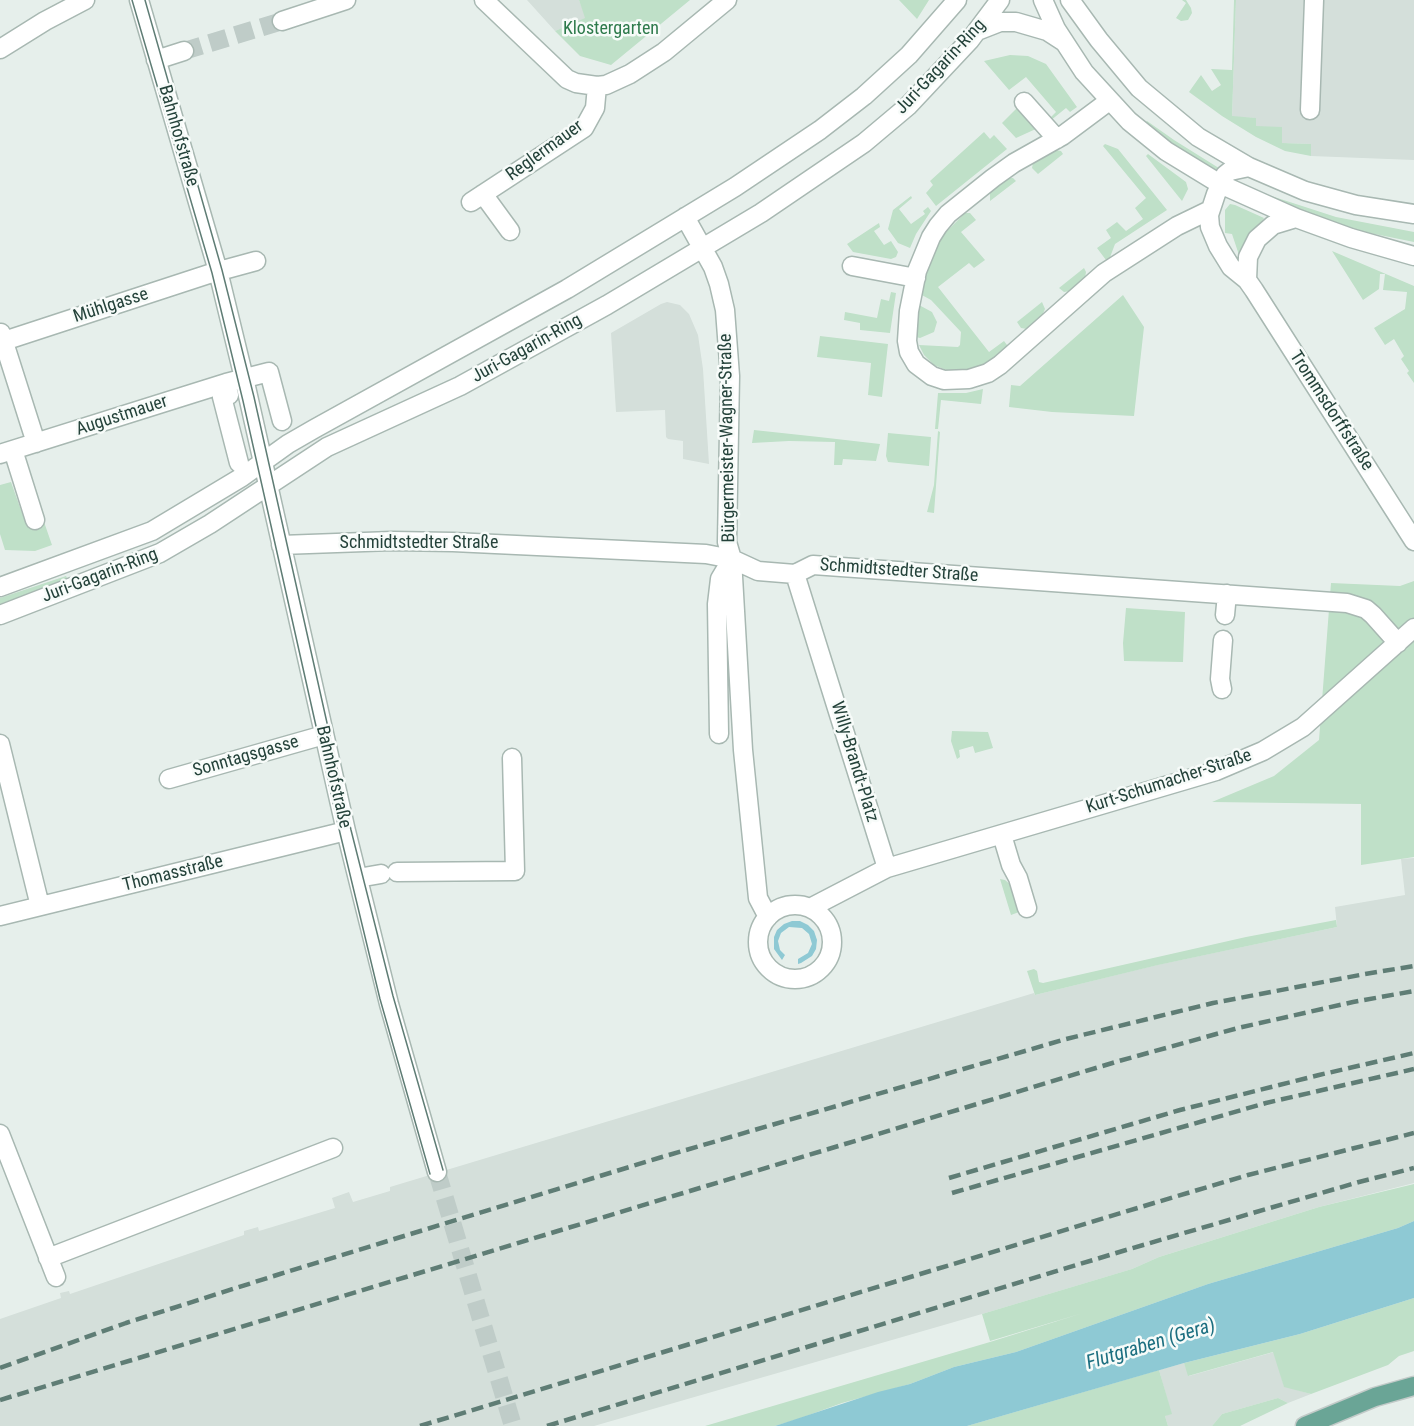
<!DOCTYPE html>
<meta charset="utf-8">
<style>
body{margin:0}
canvas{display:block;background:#e6efeb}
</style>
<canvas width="1414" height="1426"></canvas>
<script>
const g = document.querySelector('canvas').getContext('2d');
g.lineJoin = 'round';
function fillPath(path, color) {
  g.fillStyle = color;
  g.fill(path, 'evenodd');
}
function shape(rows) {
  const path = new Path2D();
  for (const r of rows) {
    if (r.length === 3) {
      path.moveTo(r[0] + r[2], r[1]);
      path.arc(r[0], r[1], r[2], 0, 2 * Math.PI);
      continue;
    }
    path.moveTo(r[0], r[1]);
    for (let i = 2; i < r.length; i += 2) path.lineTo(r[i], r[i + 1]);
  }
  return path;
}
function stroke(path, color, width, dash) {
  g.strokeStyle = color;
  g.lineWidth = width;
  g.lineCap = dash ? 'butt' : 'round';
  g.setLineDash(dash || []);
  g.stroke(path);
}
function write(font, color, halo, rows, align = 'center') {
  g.font = font + ' "Roboto Condensed",sans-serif';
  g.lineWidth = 5;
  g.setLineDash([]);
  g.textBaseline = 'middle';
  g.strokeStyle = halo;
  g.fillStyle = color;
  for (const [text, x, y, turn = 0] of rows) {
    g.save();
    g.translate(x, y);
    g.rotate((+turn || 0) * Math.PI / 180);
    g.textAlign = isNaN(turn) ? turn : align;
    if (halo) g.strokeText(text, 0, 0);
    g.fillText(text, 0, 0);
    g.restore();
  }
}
fillPath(shape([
 [527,0,579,0,586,18,555,31],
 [1236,0,1414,0,1414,160,1311,156,1311,144,1281,143,1255,126,1256,118,1232,117],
 [667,302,680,305,689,314,698,335,703,369,709,464,683,459,683,441,668,439,666,437,665,410,616,412,611,333,661,304],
 [1414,858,1414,1183,1319,1207,1159,1257,1132,1269,982,1314,594,1426,0,1426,0,1319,61,1298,60,1293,69,1291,70,1294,244,1235,244,1231,258,1227,259,1231,335,1208,332,1198,349,1192,353,1202,390,1191,390,1187,1034,993,1035,995,1157,965,1337,927,1335,907,1405,895,1401,859],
 [1274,1352,1284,1386,1311,1394,1288,1403,1278,1398,1222,1414,1212,1426,1168,1426,1165,1416,1171,1413,1159,1370,1184,1363,1189,1376]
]), '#d4dfda');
fillPath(shape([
 [579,0,690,0,611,65,580,56,555,31,585,18],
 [899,0,929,0,917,19],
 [1182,0,1186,0,1191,8,1192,13,1188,20,1181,21,1176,18,1186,3],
 [1234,0,1236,0,1232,116,1256,118,1256,126,1282,127,1282,143,1311,144,1311,156,1285,151,1256,137,1222,116,1189,92,1201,75,1212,91,1221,85,1211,69,1232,70],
 [1010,55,1028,56,1046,64,1077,107,1070,112,1066,108,1050,121,1049,119,1056,112,1026,77,1009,90,984,61],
 [1019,106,1038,128,1016,138,1002,123],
 [1147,121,1174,140,1222,170,1218,174,1143,125],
 [984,132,990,139,994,135,1007,149,936,206,926,193,933,185,930,181],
 [1105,144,1118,149,1167,210,1115,244,1109,260,1106,260,1097,248,1111,238,1106,230,1117,222,1126,231,1143,219,1135,208,1146,198,1103,146],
 [1055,150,1061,151,1063,154,1038,174,1032,168,1033,163],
 [1148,154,1186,182,1188,189,1182,201,1146,156],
 [1009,178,1013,178,1016,181,990,201,990,192],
 [1265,194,1336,217,1414,232,1414,242,1345,228,1263,196],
 [911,196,912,198,899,209,911,224,925,214,923,211,928,207,931,211,916,234,910,248,898,243,888,229,893,210],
 [1230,204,1235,205,1264,218,1241,261,1232,234,1225,233,1225,210],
 [965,213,970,213,976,220,961,232,985,260,974,268,969,263,938,287,989,352,1004,341,1010,349,974,371,949,371,934,365,924,355,919,345,958,347,960,345,961,332,931,300,920,294,928,267,938,244,945,233],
 [879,223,880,227,874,231,884,245,891,241,898,252,896,257,891,259,853,252,847,244],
 [1332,251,1414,286,1414,383,1407,373,1409,371,1401,359,1404,356,1394,339,1385,345,1374,328,1405,309,1407,292,1383,290,1385,274,1380,274,1379,289,1363,300],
 [1084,268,1086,272,1085,278,1070,291,1064,292,1059,288],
 [891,292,896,293,890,333,860,330,860,323,844,320,845,312,877,318,881,299,889,301],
 [1123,295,1144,327,1134,416,1052,412,1009,407,1011,385,1020,386],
 [1042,302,1045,309,1041,318,1027,329,1021,328,1017,322],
 [919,305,932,312,937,322,934,332,920,338,916,337,914,325],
 [820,336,888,344,882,397,868,395,871,363,817,357],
 [983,389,981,404,941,400,938,429,935,429,938,393,966,393],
 [754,430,819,437,880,444,876,461,843,459,842,465,834,465,835,442,789,441,752,443],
 [938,431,940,432,934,513,927,512,934,485],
 [888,433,931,437,929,466,888,462,886,456],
 [11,482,27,527,44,522,52,545,35,551,5,550,0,534,0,485],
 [66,576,68,580,0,604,0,598],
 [1414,581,1414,857,1361,865,1361,804,1212,802,1274,776,1319,740,1331,583,1400,586],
 [1126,608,1185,612,1183,662,1124,661,1123,643],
 [952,731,988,732,993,748,975,753,973,746,959,750,960,757,957,759,951,741],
 [1000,879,1005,880,1011,885,1019,912,1011,915],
 [1336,920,1337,927,1158,965,1035,995,1027,971,1034,969,1037,971,1039,982,1043,983,1246,937],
 [1414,1184,1414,1221,1398,1228,1208,1284,1016,1352,954,1367,910,1384,842,1403,798,1419,775,1426,705,1426,990,1342,1083,1313,990,1341,982,1314,1132,1269,1159,1257,1319,1207],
 [1414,1298,1414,1351,1399,1356,1388,1365,1311,1394,1284,1387,1273,1352,1188,1376,1184,1363,1300,1334],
 [1159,1370,1172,1414,1165,1416,1168,1426,967,1426],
 [1278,1398,1288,1403,1240,1426,1212,1426,1222,1414]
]), '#bfe0c8');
fillPath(shape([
 [792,921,800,921,808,925,814,931,817,940,816,949,812,956,801,963,798,964,798,959,808,953,812,944,809,934,802,928,789,927,781,933,778,941,780,950,785,955,782,960,774,949,774,937,777,930,784,924],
 [1414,1221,1414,1298,1300,1334,1184,1363,967,1426,775,1426,878,1392,910,1384,954,1367,1016,1352,1208,1284,1398,1228]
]), '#8ec9d4');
stroke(shape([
 [184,51,282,21],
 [437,1172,513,1426]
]), '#bfccc8', 18, [18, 9]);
const minor = shape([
 [139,0,218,271,244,378,346,831,389,1004,437,1172],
 [484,0,567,79,576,83,597,86,606,85,630,74,664,52,727,0],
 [1043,0,1056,29,1084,72,1129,121,1166,151,1220,184,1296,218,1351,238,1414,256],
 [1070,0,1099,40,1139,88,1198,137,1249,167,1305,191,1356,205,1414,214],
 [282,21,346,0],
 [977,31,1000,22,1016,22,1047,31,1064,42],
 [0,49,45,21,85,0],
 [156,60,184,51],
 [1109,101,1062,136,1014,163,993,178,948,214,938,226,931,237,917,271,909,311,907,341,909,352,916,364,932,376,944,380,969,379,988,373,1000,365,1104,273,1177,226,1210,210],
 [1024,102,1057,139],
 [1310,110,1314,0],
 [1249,167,1230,171,1225,175,1216,194,1209,215,1210,227,1218,246,1231,267,1247,280,1254,290,1414,541],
 [483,194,510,231],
 [471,202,584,128,595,108,597,86],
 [685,217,713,267,719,284,725,310,730,376,727,542,732,559,743,750,758,898,768,917],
 [852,266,916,278],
 [1247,280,1248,257,1257,239,1273,225,1296,218],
 [1,333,36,443],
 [0,345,4,341,212,273,256,261],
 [226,383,229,395,222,397,239,463],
 [13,450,35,520],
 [0,454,226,383,269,372,282,421],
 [281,545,392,541,453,542,706,554,732,559,758,571,795,574,813,565,1347,603,1366,609,1373,615,1398,643],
 [795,574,887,868],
 [0,587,152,531,242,477,288,444,314,429,567,289,735,187,820,130,864,96,909,55,957,0],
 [0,615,160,553,210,524,327,447,460,386,607,305,761,213,864,143,908,106,970,40,1000,0],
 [1225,615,1227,594],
 [1222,689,1220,679,1223,640],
 [719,734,717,604,720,579,732,559],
 [0,744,40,906],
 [169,779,324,735],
 [1002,835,1011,865,1018,878,1027,908],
 [397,872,515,871,512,758],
 [358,878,381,874],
 [795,942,37],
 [810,908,887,868,1216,771,1263,751,1303,727,1414,628],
 [0,916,346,831],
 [0,1134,56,1277],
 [48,1258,333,1148]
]);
const major = shape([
 [1305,1426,1375,1397,1414,1386]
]);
stroke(minor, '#a8b8b2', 21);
stroke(major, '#c2cac8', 21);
stroke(minor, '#fff', 18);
stroke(major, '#6aa596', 18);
stroke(shape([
 [132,0,212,273,243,401,340,833,380,999,430,1174],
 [145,0,222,270,254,397,351,830,393,996,443,1170]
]), '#5f7d75', 1.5);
stroke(shape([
 [949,1178,1180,1110,1319,1075,1414,1053],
 [952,1193,1266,1103,1414,1069],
 [0,1368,126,1323,280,1274,662,1157,1066,1039,1213,1003,1365,974,1414,966],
 [0,1400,1119,1061,1238,1028,1353,1002,1414,991],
 [420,1426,1154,1203,1248,1175,1414,1133],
 [547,1426,1126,1250,1359,1182,1414,1168]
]), '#5f7d75', 4.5, [12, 6]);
write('18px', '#2d7a4b', '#f7fbf9', [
 ["Klostergarten",611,29]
]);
write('18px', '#24423a', '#f7fbf9', [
 ["Juri-Gagarin-Ring",941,67,-47],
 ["Bahnhofstraße",178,136,74],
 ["Reglermauer",545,151,-36],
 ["Mühlgasse",111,306,-18],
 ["Juri-Gagarin-Ring",527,349,-29],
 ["Trommsdorffstraße",1331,411,57],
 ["Augustmauer",122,416,-18],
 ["Bürgermeister-Wagner-Straße",728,438,-91],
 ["Schmidtstedter Straße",419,543],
 ["Schmidtstedter Straße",899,571,4],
 ["Juri-Gagarin-Ring",100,576,-21],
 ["Sonntagsgasse",246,757,-16],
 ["Willy-Brandt-Platz",854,762,73],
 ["Bahnhofstraße",333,777,77],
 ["Kurt-Schumacher-Straße",1169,782,-18],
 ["Thomasstraße",173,874,-14]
]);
write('italic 20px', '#1c6f80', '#f7fbf9', [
 ["Flutgraben (Gera)",1151,1345,-17]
]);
</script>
